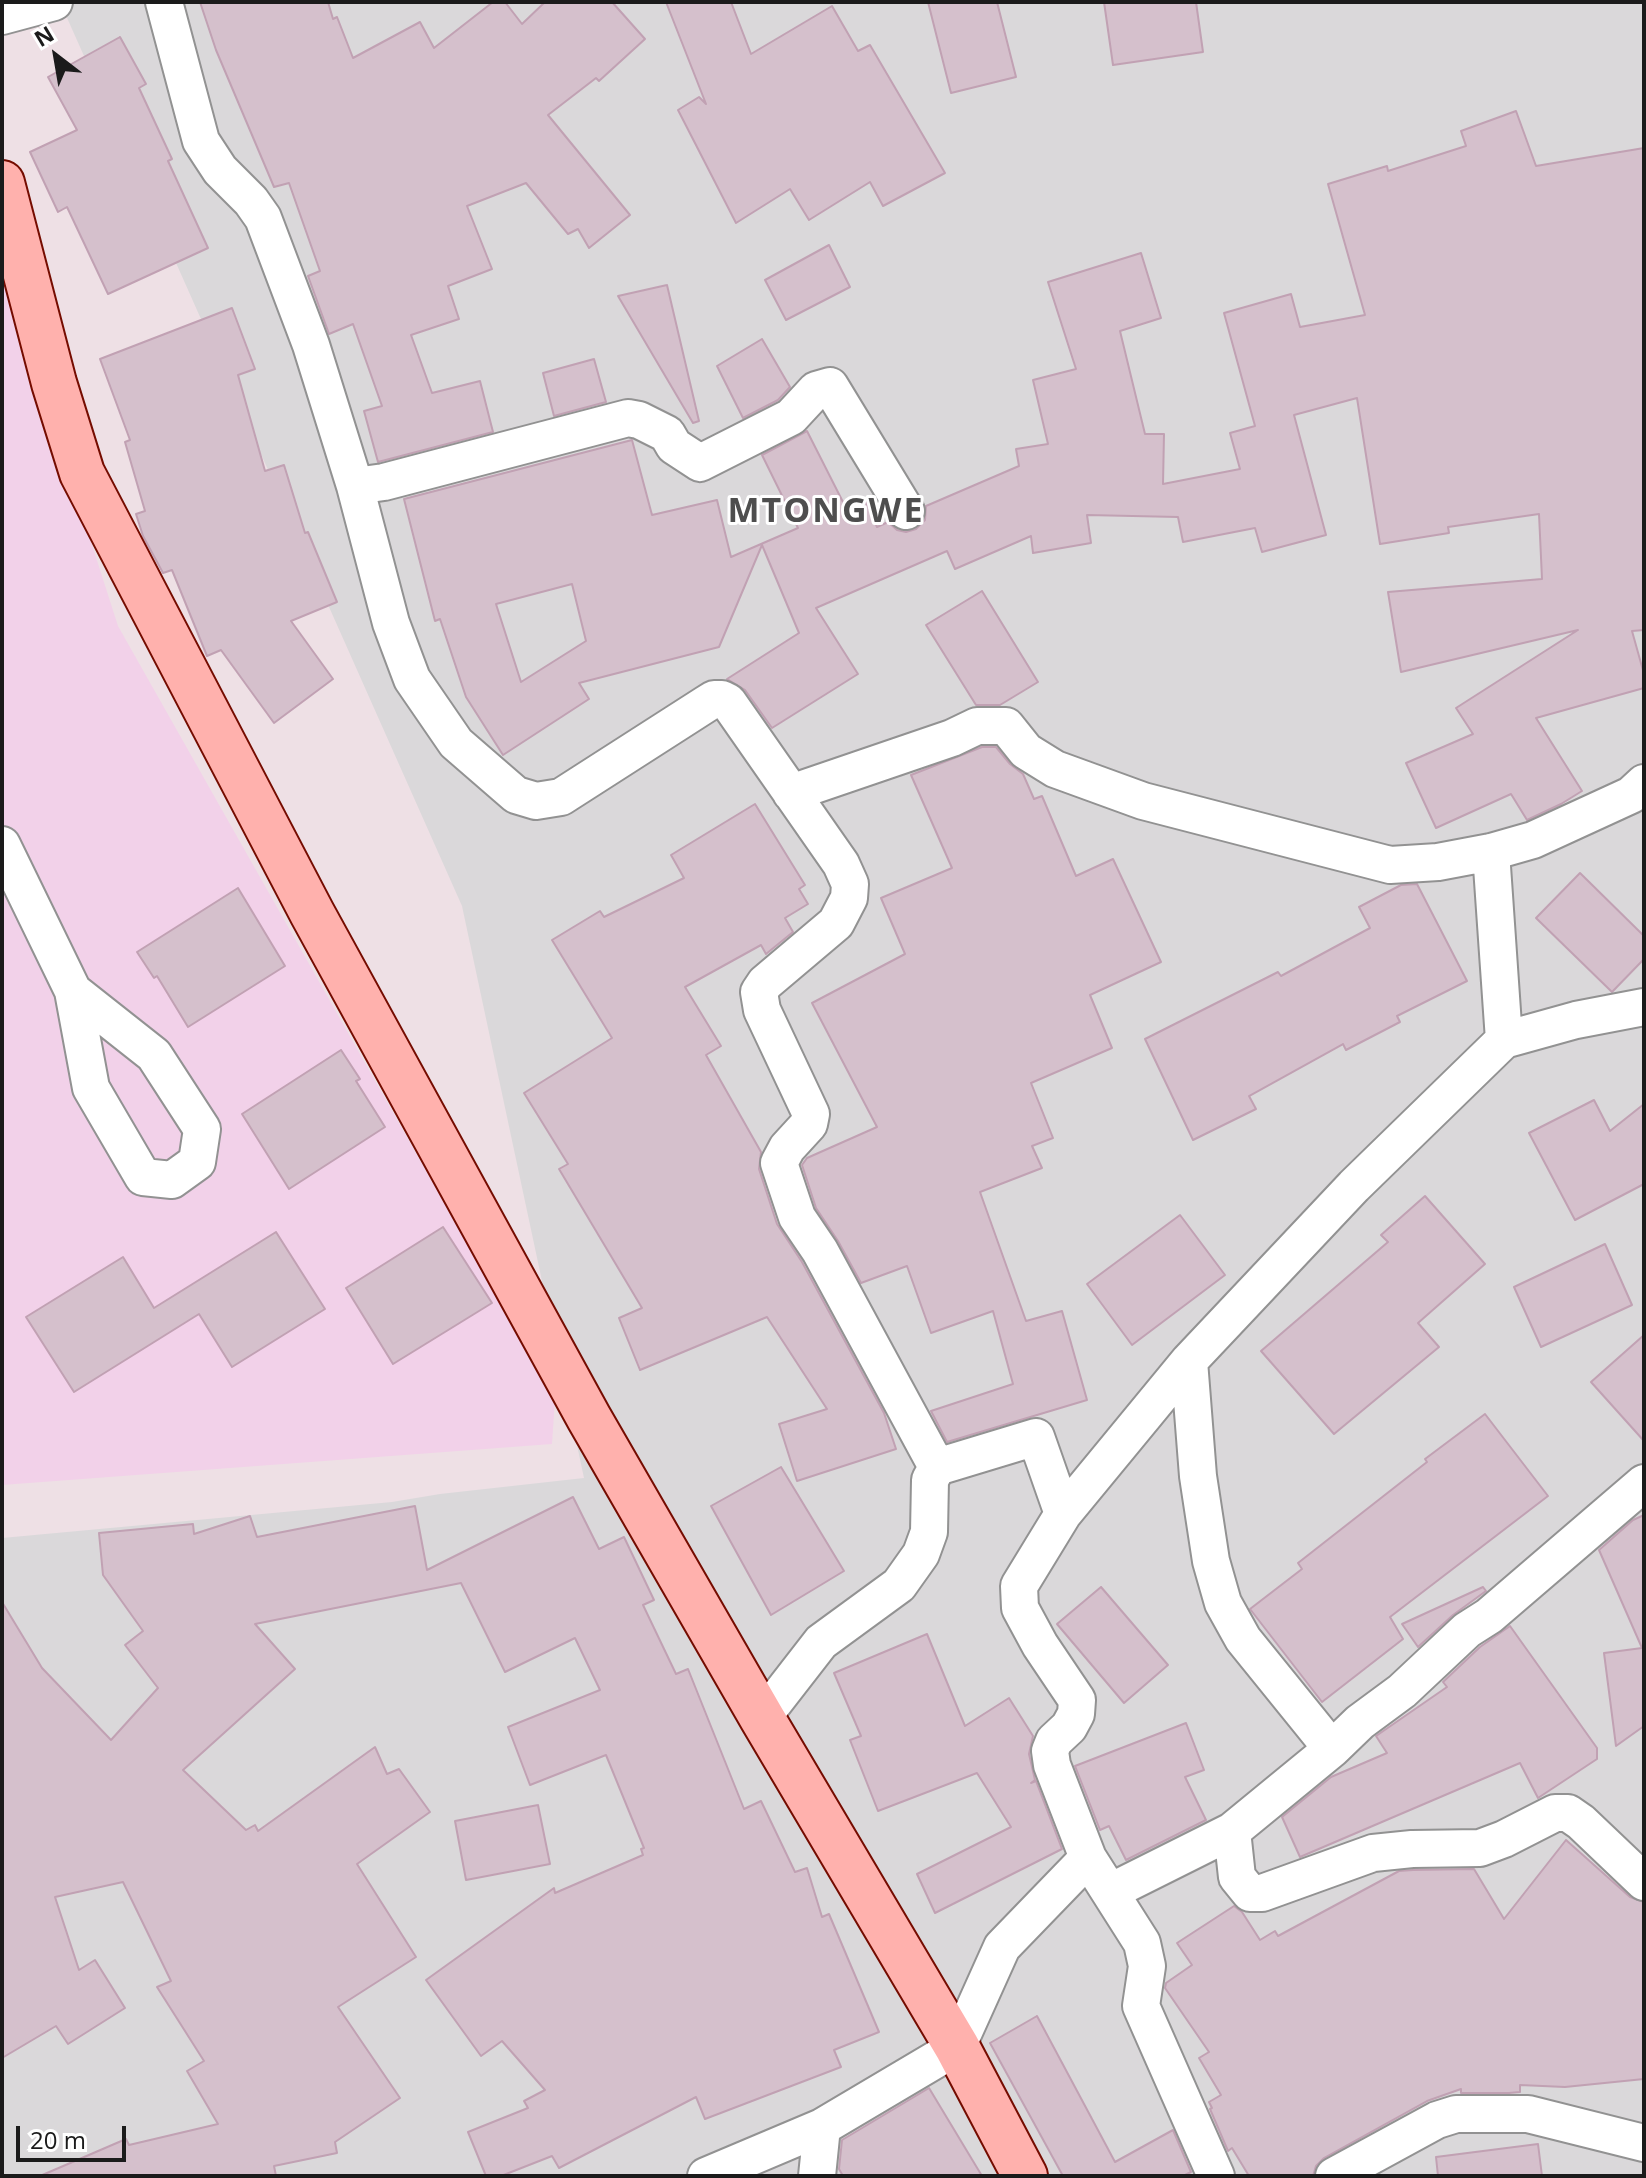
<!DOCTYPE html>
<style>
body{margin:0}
#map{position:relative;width:1646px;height:2178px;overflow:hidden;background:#eee0e5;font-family:"Open Sans",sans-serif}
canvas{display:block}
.frame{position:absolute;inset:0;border:4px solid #1b1b1b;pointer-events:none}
.north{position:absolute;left:16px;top:16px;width:80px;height:80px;-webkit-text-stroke:6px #fff;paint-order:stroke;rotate:329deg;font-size:22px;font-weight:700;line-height:32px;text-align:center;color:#1b1b1b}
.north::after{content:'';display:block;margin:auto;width:28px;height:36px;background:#1b1b1b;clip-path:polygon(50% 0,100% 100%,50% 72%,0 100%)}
.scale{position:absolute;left:16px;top:2126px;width:110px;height:36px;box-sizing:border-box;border:4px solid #1b1b1b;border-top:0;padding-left:10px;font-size:24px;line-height:28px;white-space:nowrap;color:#1b1b1b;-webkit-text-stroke:6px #fff;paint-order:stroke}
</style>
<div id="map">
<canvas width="1646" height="2178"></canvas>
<div class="frame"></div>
<div class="north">N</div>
<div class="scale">20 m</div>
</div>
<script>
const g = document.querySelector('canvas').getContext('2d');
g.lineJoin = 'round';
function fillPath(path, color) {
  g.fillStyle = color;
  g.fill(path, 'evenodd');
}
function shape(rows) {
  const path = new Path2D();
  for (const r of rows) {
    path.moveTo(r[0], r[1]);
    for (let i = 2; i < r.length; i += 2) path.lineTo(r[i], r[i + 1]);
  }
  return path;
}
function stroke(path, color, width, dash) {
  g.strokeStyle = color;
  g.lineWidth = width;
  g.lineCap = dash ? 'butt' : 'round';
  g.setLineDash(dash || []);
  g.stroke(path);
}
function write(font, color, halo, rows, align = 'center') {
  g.font = font + ' "Open Sans",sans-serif';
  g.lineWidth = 6;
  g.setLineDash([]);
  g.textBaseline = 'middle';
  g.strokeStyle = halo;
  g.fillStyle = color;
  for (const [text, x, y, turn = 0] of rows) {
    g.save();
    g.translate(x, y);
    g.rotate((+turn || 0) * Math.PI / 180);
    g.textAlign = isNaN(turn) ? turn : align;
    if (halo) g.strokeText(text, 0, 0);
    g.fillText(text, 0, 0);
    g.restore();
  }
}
fillPath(shape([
 [60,2,1644,2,1644,2176,2,2176,2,1538,392,1502,440,1494,584,1478,462,906]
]), '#dad8da');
fillPath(shape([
 [2,264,118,626,555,1399,552,1444,2,1485]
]), '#f2d1e9');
const building = shape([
 [200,2,328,2,333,19,337,17,353,58,420,22,434,48,493,2,505,2,522,24,545,2,612,2,645,39,599,81,596,78,548,115,630,215,589,248,578,229,568,234,526,183,467,206,492,269,448,286,459,319,411,335,432,393,480,381,493,432,378,462,364,411,382,406,353,324,329,334,308,276,320,271,289,183,274,187,216,50,200,2],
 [666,2,731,2,751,54,832,6,858,51,870,45,945,173,883,206,870,182,809,220,790,189,736,223,678,110,699,97,706,104,666,2],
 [928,2,997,2,1016,77,951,93,928,2],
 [1104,2,1196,2,1203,52,1113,65,1104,2],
 [120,37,146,84,139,88,172,159,168,161,208,248,108,294,67,207,58,212,30,152,77,130,48,77,120,37],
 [1516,111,1536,166,1644,148,1644,630,1632,631,1644,674,1644,688,1536,718,1582,791,1561,804,1527,820,1511,794,1436,828,1406,763,1473,734,1456,708,1578,630,1401,672,1388,592,1542,579,1539,514,1448,527,1449,533,1380,544,1357,398,1294,415,1326,535,1262,552,1255,528,1183,542,1178,517,1087,515,1091,543,1033,553,1031,536,955,569,947,551,816,608,858,674,772,728,745,690,727,679,799,633,762,545,719,647,579,683,589,699,503,755,466,697,440,619,435,621,404,499,632,440,652,515,717,500,731,557,798,528,762,455,807,431,846,508,865,499,877,527,888,522,897,530,906,532,916,529,925,520,926,506,1019,466,1016,449,1048,444,1033,380,1076,369,1048,282,1141,253,1161,318,1120,331,1145,434,1164,434,1163,484,1240,469,1230,433,1255,426,1224,313,1291,294,1300,327,1365,315,1328,184,1387,166,1388,171,1466,146,1461,131,1516,111],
 [572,584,586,641,521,682,496,604,572,584],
 [829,245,850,287,786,320,765,280,829,245],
 [667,285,699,421,693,423,618,296,667,285],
 [232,308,255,369,238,375,265,471,284,465,305,533,308,532,337,602,291,621,333,679,274,723,221,650,207,656,172,570,163,573,143,536,136,514,145,511,125,442,130,440,100,359,232,308],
 [762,339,790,387,778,400,743,418,717,366,762,339],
 [594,359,606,402,554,416,543,373,594,359],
 [982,591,1038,682,1000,705,976,705,926,625,982,591],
 [982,747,996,747,1010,764,1023,774,1034,799,1042,796,1076,876,1113,859,1161,962,1090,995,1112,1048,1031,1083,1053,1138,1032,1146,1042,1168,980,1192,1026,1321,1062,1311,1087,1400,947,1442,931,1411,1013,1384,993,1311,931,1333,907,1266,861,1283,838,1241,816,1208,802,1165,807,1158,877,1127,812,1003,905,954,881,898,952,868,911,775,982,747],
 [755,804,805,885,799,889,808,904,785,918,793,932,766,954,761,945,685,987,721,1046,706,1055,761,1152,759,1169,777,1224,802,1262,884,1413,896,1449,797,1481,779,1424,827,1409,767,1317,640,1370,619,1318,642,1308,559,1169,568,1164,524,1093,612,1038,552,940,600,911,604,917,684,878,671,855,755,804],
 [1580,873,1644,936,1644,959,1612,992,1536,918,1580,873],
 [1417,884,1467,981,1397,1016,1400,1022,1346,1050,1343,1044,1249,1096,1256,1109,1193,1140,1145,1039,1278,972,1281,976,1370,928,1359,907,1401,885,1417,884],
 [238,888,285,966,188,1027,157,976,154,978,137,952,238,888],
 [341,1050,360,1079,356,1081,385,1127,289,1189,242,1114,341,1050],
 [1594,1100,1610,1131,1644,1104,1644,1184,1575,1220,1529,1133,1594,1100],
 [1425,1196,1485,1264,1418,1323,1439,1347,1334,1434,1261,1351,1388,1242,1381,1235,1425,1196],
 [1180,1215,1225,1275,1132,1345,1087,1284,1180,1215],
 [443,1227,492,1303,393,1364,346,1288,443,1227],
 [276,1232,325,1309,232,1367,199,1314,74,1392,26,1317,123,1257,154,1308,276,1232],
 [1605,1244,1632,1305,1541,1347,1514,1287,1605,1244],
 [1644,1335,1644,1441,1591,1382,1644,1335],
 [1485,1414,1548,1496,1390,1617,1403,1639,1322,1702,1250,1609,1302,1569,1298,1563,1427,1462,1425,1459,1485,1414],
 [781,1467,844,1571,771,1615,711,1506,781,1467],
 [573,1497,599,1549,624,1537,654,1600,643,1605,676,1674,688,1669,744,1809,761,1801,795,1872,807,1868,822,1917,829,1914,879,2032,834,2050,841,2067,705,2119,696,2097,559,2168,552,2156,501,2176,486,2176,468,2132,528,2108,524,2101,545,2090,502,2041,481,2056,426,1980,554,1888,555,1893,643,1855,641,1849,644,1848,606,1755,530,1785,508,1727,600,1690,575,1638,505,1672,461,1583,255,1624,295,1669,183,1770,246,1830,255,1825,258,1831,375,1747,387,1774,399,1769,430,1812,357,1864,416,1957,338,2007,400,2098,335,2142,337,2153,274,2166,276,2176,40,2176,126,2139,129,2145,218,2124,187,2071,204,2061,157,1987,171,1981,123,1882,55,1897,79,1970,95,1960,125,2008,68,2044,56,2026,2,2058,2,1602,42,1668,111,1740,158,1688,125,1645,143,1631,103,1575,99,1533,193,1524,194,1534,250,1516,257,1537,415,1506,427,1570,573,1497],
 [1644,1515,1644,1726,1616,1746,1604,1653,1642,1648,1599,1550,1633,1520,1644,1515],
 [1101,1587,1168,1665,1124,1703,1057,1624,1101,1587],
 [1483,1587,1486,1591,1453,1615,1418,1647,1402,1624,1483,1587],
 [1510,1626,1597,1748,1597,1759,1538,1798,1520,1763,1300,1857,1282,1817,1331,1777,1387,1753,1376,1736,1447,1687,1443,1682,1480,1647,1510,1626],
 [927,1634,965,1726,1009,1698,1033,1736,1029,1754,1035,1780,1031,1783,1036,1781,1062,1849,935,1913,917,1874,1011,1827,977,1773,878,1811,850,1740,861,1736,834,1673,927,1634],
 [1186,1723,1204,1770,1185,1777,1206,1820,1126,1860,1109,1826,1100,1830,1075,1766,1186,1723],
 [538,1805,550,1864,466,1880,455,1821,538,1805],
 [1566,1840,1630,1897,1644,1902,1644,2079,1565,2087,1520,2085,1520,2092,1509,2093,1461,2093,1461,2089,1427,2101,1324,2158,1316,2166,1313,2176,1249,2176,1232,2148,1228,2151,1210,2109,1212,2108,1209,2102,1221,2095,1199,2058,1209,2052,1165,1988,1166,1983,1192,1965,1177,1943,1234,1906,1242,1912,1260,1940,1275,1931,1278,1936,1399,1871,1413,1870,1474,1869,1504,1919,1566,1840],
 [1037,2016,1115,2162,1173,2130,1191,2172,1183,2176,1063,2176,990,2043,1037,2016],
 [929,2088,982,2176,843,2176,839,2169,842,2140,929,2088],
 [1538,2144,1542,2176,1438,2176,1436,2157,1538,2144]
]);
fillPath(building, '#d5c0cc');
stroke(building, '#c1a1b3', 2);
const street = shape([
 [164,2,201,141,220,170,251,201,263,218,311,345,355,486,384,482,628,418,639,420,667,434,674,446,700,463,791,417,816,390,830,386,906,511],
 [2,16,54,2],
 [355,486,391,623,412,679,456,743,516,795,536,801,561,797,706,704,714,699,722,699,728,702,841,864,850,884,849,898,836,923,765,983,759,992,762,1010,811,1114,809,1124,787,1148,779,1163,797,1217,820,1251,937,1467],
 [791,793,952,738,977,726,1006,726,1026,751,1055,769,1143,801,1390,865,1438,862,1491,852,1533,840,1631,795,1644,783],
 [2,845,73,991,91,1088,143,1177,172,1180,197,1162,202,1129,154,1055,73,991],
 [1491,852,1504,1040],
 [1189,1361,1198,1476,1211,1561,1223,1603,1243,1639,1332,1749],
 [762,1718,821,1642,899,1585,921,1554,929,1532,930,1480,937,1467,1036,1437,1063,1514],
 [1232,1831,1237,1877,1250,1893,1262,1893,1373,1853,1412,1849,1480,1848,1504,1839,1555,1813,1568,1813,1581,1822,1644,1882],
 [1110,1892,1232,1831,1332,1749,1360,1722,1402,1691,1467,1630,1489,1616,1644,1483],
 [706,2176,822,2127],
 [817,2176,822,2127,957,2047,1002,1947,1088,1858],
 [1216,2176,1141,2006,1147,1966,1142,1943,1088,1858,1052,1765,1050,1751,1054,1741,1069,1727,1076,1714,1077,1700,1040,1645,1020,1608,1019,1586,1063,1514,1189,1361,1354,1186,1504,1040,1576,1020,1644,1007],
 [1334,2176,1437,2120,1456,2114,1528,2114,1644,2143]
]);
const secondary = shape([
 [2,183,54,383,82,473,312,913,589,1418,762,1718,957,2047,1025,2176]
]);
stroke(street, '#929292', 40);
stroke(secondary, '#750c00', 48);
stroke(street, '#fff', 36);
stroke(secondary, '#ffb1ad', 44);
g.letterSpacing = '2px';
write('bold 34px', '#4e4e4e', '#fff', [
 ["MTONGWE",826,512]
]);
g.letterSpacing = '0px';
</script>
